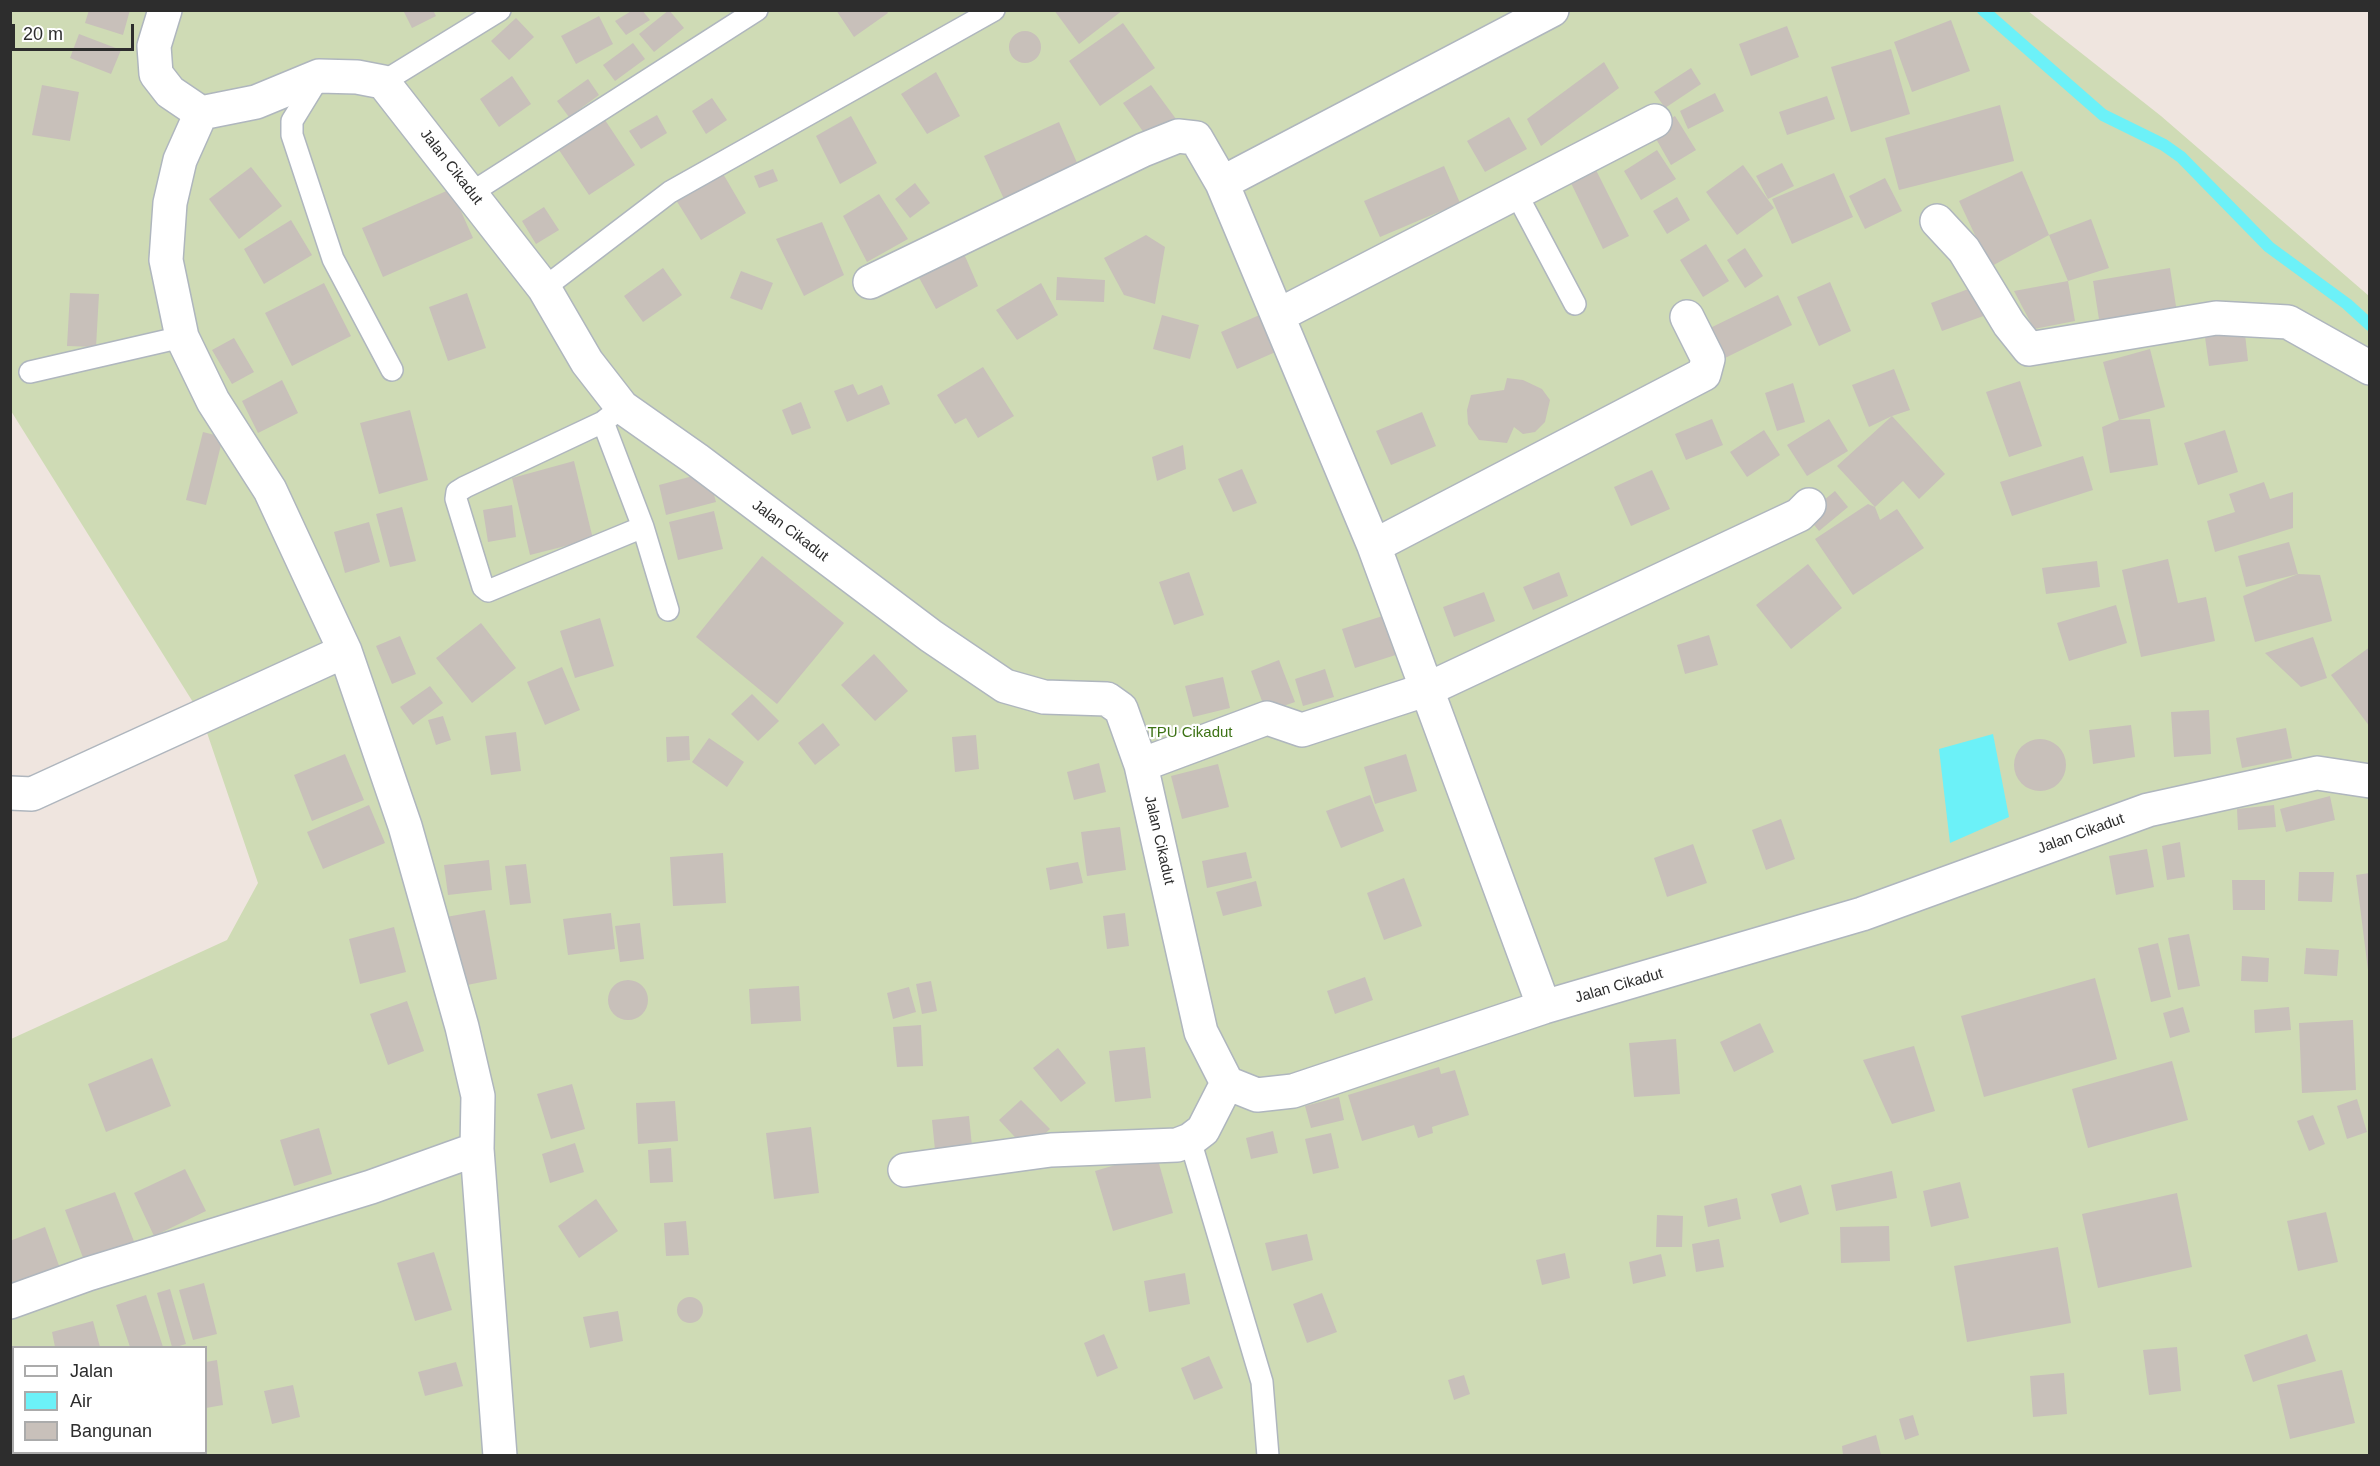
<!DOCTYPE html>
<style>
body{margin:0}
#map{position:relative;width:2380px;height:1466px;overflow:hidden;background:#efe5df;font-family:Arial,sans-serif}
canvas{display:block}
.frame{position:absolute;inset:0;border:12px solid #2d2d2d;pointer-events:none}
.legend{position:absolute;left:12px;top:1346px;width:195px;height:108px;box-sizing:border-box;background:#fff;border:2px solid #ababab;margin:0;padding:8px 10px;list-style:none;font-size:18px;color:#2d2d2d}
.legend li{display:flex;align-items:center;gap:12px;height:30px}
.legend b{width:30px;border:2px solid #ababab}
.scale{position:absolute;left:12px;top:24px;width:122px;height:27px;box-sizing:border-box;border:3px solid #2d2d2d;border-top:0;padding-left:8px;font-size:18px;line-height:21px;white-space:nowrap;color:#2d2d2d;-webkit-text-stroke:4px #fff;paint-order:stroke}
</style>
<div id="map">
<canvas width="2380" height="1466"></canvas>
<div class="frame"></div>
<ul class="legend">
<li><b style="height:8px;background:#fff"></b>Jalan</li>
<li><b style="height:16px;background:#6cf1f8"></b>Air</li>
<li><b style="height:16px;background:#c8c0ba"></b>Bangunan</li>
</ul>
<div class="scale">20 m</div>
</div>
<script>
const g = document.querySelector('canvas').getContext('2d');
g.lineJoin = 'round';
function fillPath(path, color) {
  g.fillStyle = color;
  g.fill(path, 'evenodd');
}
function shape(rows) {
  const path = new Path2D();
  for (const r of rows) {
    if (r.length === 3) {
      path.moveTo(r[0] + r[2], r[1]);
      path.arc(r[0], r[1], r[2], 0, 2 * Math.PI);
      continue;
    }
    path.moveTo(r[0], r[1]);
    for (let i = 2; i < r.length; i += 2) path.lineTo(r[i], r[i + 1]);
  }
  return path;
}
function stroke(path, color, width, dash) {
  g.strokeStyle = color;
  g.lineWidth = width;
  g.lineCap = dash ? 'butt' : 'round';
  g.setLineDash(dash || []);
  g.stroke(path);
}
function write(font, color, halo, rows, align = 'center') {
  g.font = font + ' Arial,sans-serif';
  g.lineWidth = 4.5;
  g.setLineDash([]);
  g.textBaseline = 'middle';
  g.strokeStyle = halo;
  g.fillStyle = color;
  for (const [text, x, y, turn = 0] of rows) {
    g.save();
    g.translate(x, y);
    g.rotate((+turn || 0) * Math.PI / 180);
    g.textAlign = isNaN(turn) ? turn : align;
    if (halo) g.strokeText(text, 0, 0);
    g.fillText(text, 0, 0);
    g.restore();
  }
}
fillPath(shape([
 [11,11,2028,11,2161,116,2369,296,2369,1455,11,1455,11,1039,227,940,258,883,201,715,11,411],
 [14,1348,206,1348,206,1452,14,1452]
]), '#cfdbb5');
fillPath(shape([
 [1993,734,2009,817,1950,843,1939,749]
]), '#6cf1f8');
stroke(shape([
 [1983,10,2103,115,2164,145,2181,157,2269,247,2347,304,2370,325]
]), '#6cf1f8', 12);
fillPath(shape([
 [89,10,130,10,123,35,85,23],
 [403,10,433,10,436,16,412,28],
 [633,10,642,10,650,20,626,35,615,21],
 [669,10,684,28,654,52,639,34],
 [836,10,886,10,888,13,854,37],
 [1054,10,1123,10,1079,44],
 [599,16,613,44,576,64,561,36],
 [516,18,534,37,509,60,491,41],
 [1951,20,1970,71,1912,92,1894,42],
 [1123,23,1155,68,1100,106,1069,61],
 [1787,26,1799,57,1751,76,1739,44],
 [1025,47,16],
 [79,34,121,50,111,74,70,58],
 [633,43,645,59,615,81,603,65],
 [1891,49,1910,114,1851,132,1831,67],
 [1604,62,1619,88,1541,146,1527,119],
 [1691,68,1701,84,1665,108,1654,92],
 [936,72,960,116,927,134,901,94],
 [512,76,531,104,499,127,480,99],
 [588,79,599,95,569,117,557,101],
 [42,85,79,92,70,141,32,135],
 [1151,85,1176,119,1149,140,1123,103],
 [1715,93,1724,111,1688,129,1680,111],
 [1827,96,1835,119,1787,135,1779,112],
 [712,98,727,120,706,134,692,111],
 [2000,105,2014,161,1899,190,1885,138],
 [657,115,667,133,641,149,629,131],
 [851,116,877,163,840,184,816,136],
 [1675,116,1696,150,1671,165,1651,130],
 [603,117,635,165,589,195,557,147],
 [1509,117,1527,149,1485,172,1467,141],
 [1059,122,1078,165,1004,199,984,156],
 [1657,150,1676,179,1641,200,1624,171],
 [1782,163,1794,186,1768,199,1756,176],
 [1743,165,1774,208,1737,235,1706,192],
 [1444,166,1460,203,1380,237,1364,201],
 [251,167,282,206,239,239,209,199],
 [1595,168,1629,236,1603,249,1570,181],
 [773,169,778,181,759,188,754,176],
 [2022,171,2049,235,2091,219,2109,268,2068,281,2075,321,2034,329,2014,291,2068,281,2049,235,1990,267,1959,201],
 [722,172,746,213,701,240,676,200],
 [1834,173,1853,217,1792,244,1772,199],
 [1885,178,1902,211,1865,229,1849,196],
 [915,183,930,203,910,218,895,199],
 [451,189,473,238,383,277,362,228],
 [879,194,908,239,867,262,843,216],
 [1677,197,1690,220,1667,234,1653,211],
 [544,207,559,230,536,244,522,221],
 [291,220,312,255,264,284,244,249],
 [822,222,844,275,804,296,776,239],
 [1146,235,1165,247,1155,304,1124,295,1104,258],
 [1706,244,1729,281,1703,297,1680,260],
 [961,247,978,286,936,309,916,272],
 [1745,248,1763,276,1745,288,1727,260],
 [663,268,682,295,643,322,624,296],
 [2170,268,2178,319,2101,332,2093,281],
 [741,271,773,283,762,310,730,298],
 [1057,277,1105,280,1104,302,1056,300],
 [1830,282,1851,331,1819,346,1797,297],
 [324,283,351,336,292,366,265,313],
 [1041,283,1058,315,1017,340,996,310],
 [1979,285,1989,314,1942,331,1931,303],
 [70,293,99,294,96,347,67,346],
 [467,293,486,348,448,361,429,307],
 [1778,295,1792,325,1723,359,1708,329],
 [1264,313,1280,350,1237,369,1221,332],
 [1162,315,1199,325,1190,359,1153,349],
 [2244,325,2248,361,2209,366,2204,330],
 [234,338,254,372,232,384,212,350],
 [2150,349,2165,407,2119,420,2150,419,2158,465,2110,473,2102,427,2119,420,2103,362],
 [983,367,1014,416,978,438,966,418,955,424,937,395],
 [1894,369,1910,410,1892,416,1945,474,1919,499,1903,481,1875,507,1880,520,1897,509,1924,548,1853,595,1815,539,1868,504,1875,507,1837,466,1892,416,1869,427,1852,385],
 [1507,378,1523,380,1542,389,1550,400,1545,422,1535,432,1523,434,1514,427,1507,443,1479,440,1468,424,1467,410,1471,395,1504,390],
 [282,380,298,413,258,433,242,401],
 [2020,381,2042,446,2009,457,1986,392],
 [1793,383,1805,422,1777,431,1765,393],
 [853,384,858,395,882,385,890,404,847,422,834,391],
 [801,402,811,428,792,435,782,410],
 [410,410,428,480,379,494,360,423],
 [1422,412,1436,446,1391,465,1376,431],
 [1712,419,1723,445,1686,460,1675,434],
 [1829,419,1848,451,1807,476,1787,445],
 [1764,430,1780,455,1747,477,1730,452],
 [2225,430,2238,472,2198,485,2184,443],
 [203,432,223,437,206,505,186,500],
 [1183,445,1186,469,1157,481,1152,457],
 [2083,456,2093,490,2012,516,2000,482],
 [574,461,593,539,530,555,512,478],
 [1242,469,1257,503,1233,512,1218,479],
 [1652,470,1670,509,1631,526,1614,487],
 [708,472,716,502,666,515,659,485],
 [2264,482,2270,499,2293,492,2293,528,2215,552,2207,521,2235,512,2229,494],
 [1835,491,1848,507,1819,531,1806,515],
 [512,505,516,537,488,542,483,510],
 [402,507,416,561,390,567,376,514],
 [714,511,723,549,678,560,669,522],
 [369,522,380,562,345,573,334,532],
 [2289,542,2298,574,2320,575,2332,621,2255,642,2243,596,2298,574,2246,587,2238,556],
 [762,556,844,623,777,704,696,637],
 [2168,559,2178,603,2206,597,2215,641,2141,657,2122,570],
 [2097,561,2100,587,2046,594,2042,568],
 [1808,564,1842,608,1791,649,1756,605],
 [1189,572,1204,615,1174,625,1159,582],
 [1559,572,1568,596,1533,610,1523,587],
 [1484,592,1495,621,1454,637,1443,607],
 [2116,605,2127,643,2069,661,2057,623],
 [1392,613,1405,652,1355,668,1342,629],
 [600,618,614,666,575,678,560,631],
 [481,623,516,668,472,703,436,658],
 [1709,635,1718,665,1685,674,1677,645],
 [400,636,416,674,392,684,376,646],
 [2313,637,2327,678,2301,687,2265,653],
 [2370,647,2370,727,2331,675],
 [874,654,908,691,875,721,841,685],
 [1279,660,1295,702,1266,712,1251,671],
 [562,667,580,710,545,725,527,682],
 [1325,669,1334,697,1303,706,1295,679],
 [1223,677,1230,708,1193,717,1185,686],
 [430,686,443,703,413,725,400,707],
 [752,694,779,721,758,741,731,714],
 [2209,710,2211,754,2174,757,2171,712],
 [443,716,451,740,436,745,428,720],
 [823,723,840,745,815,765,798,743],
 [2131,725,2135,757,2093,764,2089,730],
 [2286,728,2292,758,2242,768,2236,738],
 [516,732,521,771,491,775,485,736],
 [976,735,979,769,955,772,952,737],
 [689,736,690,760,667,762,666,737],
 [709,738,744,762,727,787,692,762],
 [2040,765,26],
 [345,754,364,800,312,821,294,775],
 [1406,754,1417,791,1375,804,1364,767],
 [1099,763,1106,792,1074,800,1067,772],
 [1218,764,1229,807,1182,819,1171,776],
 [1370,795,1384,831,1341,848,1326,811],
 [2330,796,2335,820,2286,832,2280,809],
 [369,805,385,843,323,869,307,832],
 [2274,805,2276,827,2238,830,2237,809],
 [1781,819,1795,859,1766,870,1752,830],
 [1120,827,1126,870,1087,876,1081,832],
 [2180,842,2185,877,2167,880,2162,846],
 [1693,844,1707,883,1667,897,1654,858],
 [2147,849,2154,887,2116,895,2109,856],
 [1246,852,1252,878,1207,888,1202,861],
 [723,853,726,903,673,906,670,857],
 [489,860,492,890,448,895,444,865],
 [1078,862,1083,883,1050,890,1046,868],
 [526,864,531,903,510,905,505,866],
 [2299,872,2334,872,2332,902,2298,901],
 [2370,873,2370,970,2368,970,2356,875],
 [1404,878,1422,926,1384,940,1367,893],
 [2232,880,2265,880,2265,910,2233,910],
 [1256,881,1262,906,1223,916,1216,892],
 [485,910,497,979,457,987,446,917],
 [611,913,615,949,568,955,563,919],
 [1125,913,1129,946,1107,949,1103,916],
 [640,923,644,959,620,962,615,926],
 [394,927,406,972,360,984,349,939],
 [2189,934,2200,986,2178,990,2168,938],
 [2158,943,2171,997,2151,1002,2138,948],
 [2306,948,2339,950,2337,976,2304,974],
 [2242,956,2269,958,2268,982,2241,981],
 [1365,977,1373,1000,1335,1014,1327,991],
 [2095,978,2117,1059,1984,1097,1961,1016],
 [628,1000,20],
 [931,981,937,1011,922,1014,916,984],
 [799,986,801,1021,751,1024,749,989],
 [909,987,916,1012,893,1019,887,993],
 [407,1001,424,1051,388,1065,370,1014],
 [2183,1007,2190,1032,2170,1038,2163,1013],
 [2289,1007,2291,1030,2255,1033,2254,1010],
 [2353,1020,2356,1090,2302,1093,2299,1023],
 [1760,1023,1774,1052,1734,1072,1720,1042],
 [921,1025,923,1066,897,1067,893,1027],
 [1676,1039,1680,1094,1634,1097,1629,1043],
 [1914,1046,1935,1111,1892,1124,1863,1060],
 [1145,1047,1151,1098,1115,1102,1109,1051],
 [1058,1048,1086,1083,1061,1102,1033,1068],
 [152,1058,171,1106,106,1132,88,1084],
 [2172,1061,2188,1120,2088,1148,2072,1089],
 [1439,1067,1441,1074,1455,1070,1469,1115,1432,1127,1433,1133,1418,1138,1414,1125,1362,1141,1348,1095],
 [572,1084,585,1129,551,1139,537,1094],
 [1339,1097,1344,1120,1311,1128,1305,1106],
 [2357,1099,2367,1132,2347,1139,2337,1106],
 [1021,1100,1050,1129,1027,1150,999,1120],
 [675,1101,678,1141,638,1144,636,1103],
 [2313,1115,2325,1144,2309,1151,2297,1121],
 [969,1116,972,1146,935,1150,932,1120],
 [811,1127,819,1193,774,1199,766,1133],
 [319,1128,332,1174,294,1186,280,1140],
 [1273,1131,1278,1153,1251,1159,1246,1138],
 [1331,1133,1339,1168,1313,1174,1305,1139],
 [575,1143,584,1172,550,1183,542,1154],
 [671,1148,673,1182,650,1183,648,1150],
 [1156,1153,1173,1213,1113,1231,1095,1171],
 [185,1169,206,1211,154,1236,134,1193],
 [1892,1171,1897,1198,1836,1211,1831,1185],
 [1960,1182,1969,1218,1931,1227,1923,1191],
 [1801,1185,1809,1214,1780,1223,1771,1194],
 [115,1192,135,1244,85,1263,65,1210],
 [2177,1193,2192,1267,2098,1288,2082,1214],
 [1737,1198,1741,1219,1708,1227,1704,1206],
 [596,1199,618,1231,579,1258,558,1226],
 [2326,1212,2338,1262,2298,1271,2287,1221],
 [1657,1215,1683,1216,1682,1247,1656,1247],
 [686,1221,689,1255,666,1256,664,1223],
 [1889,1226,1890,1261,1841,1263,1840,1227],
 [45,1227,62,1274,15,1292,10,1279,10,1241],
 [1307,1234,1313,1260,1272,1271,1265,1243],
 [1719,1239,1724,1267,1696,1272,1692,1244],
 [2058,1247,2071,1323,1967,1342,1954,1266],
 [434,1252,452,1310,415,1321,397,1263],
 [1565,1253,1570,1278,1542,1285,1536,1260],
 [1661,1254,1666,1276,1633,1284,1629,1262],
 [1185,1273,1190,1304,1149,1312,1144,1281],
 [204,1283,217,1334,193,1340,179,1290],
 [170,1289,186,1344,176,1347,172,1347,157,1293],
 [1322,1293,1337,1332,1307,1343,1293,1304],
 [146,1295,163,1347,130,1347,116,1305],
 [690,1310,13],
 [618,1311,623,1341,590,1348,583,1317],
 [93,1321,100,1347,55,1347,52,1332],
 [1104,1334,1118,1368,1097,1377,1084,1343],
 [2307,1334,2316,1361,2253,1382,2244,1355],
 [2177,1347,2181,1391,2149,1395,2143,1350],
 [1209,1356,1223,1388,1194,1400,1181,1368],
 [217,1360,223,1405,206,1408,206,1362],
 [456,1362,463,1386,425,1396,418,1372],
 [2342,1370,2355,1423,2290,1439,2277,1385],
 [2064,1373,2067,1414,2033,1417,2030,1376],
 [1464,1375,1470,1394,1454,1400,1448,1380],
 [293,1385,300,1417,272,1424,264,1391],
 [1913,1415,1919,1435,1905,1440,1899,1419],
 [1876,1435,1881,1455,1843,1455,1842,1446]
]), '#c8c0ba');
const service = shape([
 [319,77,292,121,292,135,333,259,392,370],
 [383,82,500,10],
 [471,193,757,10],
 [1516,193,1575,304],
 [544,288,670,192,994,10],
 [30,372,182,337],
 [622,407,603,422,465,487,457,492,456,499,483,587,488,591,643,527],
 [603,422,643,527,668,610],
 [1190,1140,1262,1382,1268,1456]
]);
const minor = shape([
 [165,10,154,46,156,74,170,92,201,113,256,102,319,76,357,77,383,82,544,288,587,362,622,407,696,459,931,636,1005,686,1044,697,1107,699,1121,709,1141,765,1201,1032,1227,1083,1257,1095,1293,1091,1544,1007,1862,914,2148,810,2317,773,2370,781],
 [201,113,180,160,170,203,166,260,182,337,213,401,270,490,309,574,345,651,405,826,462,1027,478,1096,477,1149,500,1456],
 [1222,183,1552,10],
 [1937,221,1964,250,2009,324,2029,349,2216,318,2288,322,2370,368],
 [870,282,1143,150,1178,136,1196,138,1222,183,1374,546,1544,1007],
 [1279,315,1655,121],
 [1374,546,1704,374,1708,359,1687,317],
 [1141,765,1267,718,1302,730,1428,689,1799,515,1809,505],
 [10,793,32,794,345,651],
 [905,1170,1051,1150,1177,1145,1190,1140,1203,1130,1227,1083],
 [10,1302,88,1274,371,1187,477,1149]
]);
stroke(service, '#afb6be', 24);
stroke(minor, '#afb6be', 36);
stroke(service, '#fff', 21);
stroke(minor, '#fff', 33);
write('15px', '#2d2d2d', '#fff', [
 ["Jalan Cikadut",451,167,52],
 ["Jalan Cikadut",790,531,37],
 ["Jalan Cikadut",2081,834,-20],
 ["Jalan Cikadut",1159,840,77],
 ["Jalan Cikadut",1619,986,-16]
]);
write('15px', '#3d7215', '#fff', [
 ["TPU Cikadut",1190,733]
]);
</script>
